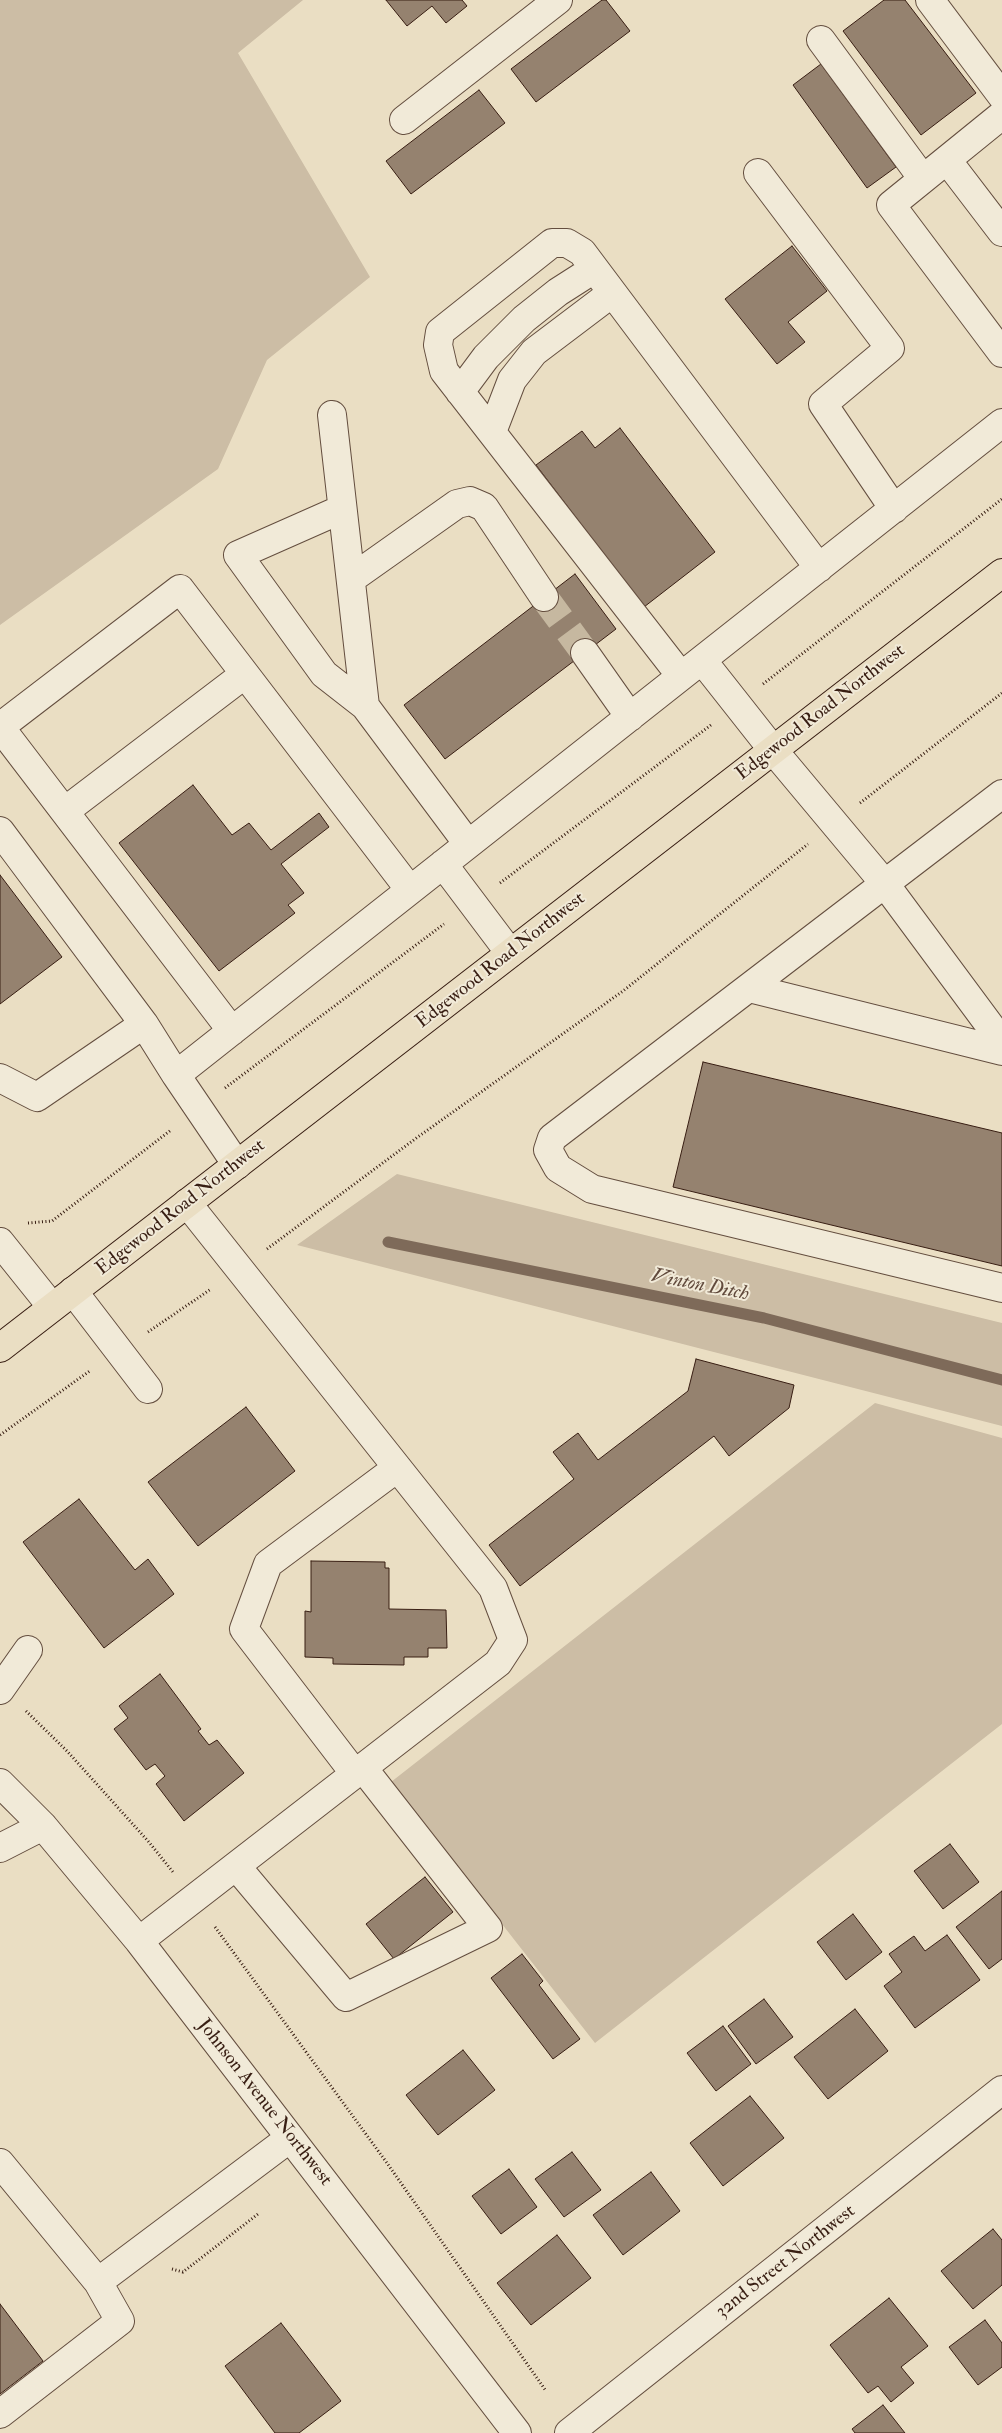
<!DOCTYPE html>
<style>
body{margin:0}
canvas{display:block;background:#eadec3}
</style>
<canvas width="1002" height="2433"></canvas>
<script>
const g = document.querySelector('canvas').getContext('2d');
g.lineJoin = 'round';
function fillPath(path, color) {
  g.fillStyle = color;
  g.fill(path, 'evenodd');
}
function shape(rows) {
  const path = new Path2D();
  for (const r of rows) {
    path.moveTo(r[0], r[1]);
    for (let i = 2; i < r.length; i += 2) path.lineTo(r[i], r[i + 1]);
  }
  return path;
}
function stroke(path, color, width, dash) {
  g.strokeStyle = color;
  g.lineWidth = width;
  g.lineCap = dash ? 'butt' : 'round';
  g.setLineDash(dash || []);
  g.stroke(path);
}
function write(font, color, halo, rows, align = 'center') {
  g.font = font + ' "IM FELL Double Pica",serif';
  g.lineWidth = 4;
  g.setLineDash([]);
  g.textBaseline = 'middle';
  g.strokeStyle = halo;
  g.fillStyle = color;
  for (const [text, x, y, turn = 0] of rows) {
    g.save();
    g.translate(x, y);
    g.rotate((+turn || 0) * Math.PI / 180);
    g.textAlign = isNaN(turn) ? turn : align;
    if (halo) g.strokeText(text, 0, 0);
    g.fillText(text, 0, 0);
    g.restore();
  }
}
fillPath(shape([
 [0,0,303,0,238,53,370,277,267,360,218,469,0,625],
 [397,1174,1002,1323,1002,1426,297,1245],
 [875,1403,1002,1438,1002,1724,595,2043,391,1782]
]), '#ccbda5');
stroke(shape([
 [388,1242,764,1318,1002,1380]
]), '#7e6a59', 11);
const building = shape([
 [386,0,462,0,467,6,446,23,432,6,407,26,386,0],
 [602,0,606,0,630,31,536,102,511,69,602,0],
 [884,0,905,0,976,93,921,135,843,31,884,0],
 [821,64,896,167,867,188,793,85,821,64],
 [479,90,505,123,411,194,386,161,479,90],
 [792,246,827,291,788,322,805,342,777,364,725,299,792,246],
 [620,428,715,552,644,607,536,465,582,431,595,448,620,428],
 [575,574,616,629,445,759,404,705,575,574],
 [193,785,232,835,249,823,271,850,319,813,329,827,281,864,304,893,288,905,295,913,219,971,119,843,193,785],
 [0,875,62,957,0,1004,0,875],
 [703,1062,1002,1133,1002,1266,673,1187,703,1062],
 [696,1359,794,1385,789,1408,729,1456,714,1436,520,1586,489,1545,574,1479,553,1452,578,1433,598,1460,688,1391,696,1359],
 [246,1407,295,1471,198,1546,148,1482,246,1407],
 [79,1499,135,1570,148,1559,174,1594,104,1648,23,1542,79,1499],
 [311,1561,385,1562,385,1568,389,1568,389,1609,446,1610,447,1648,428,1648,428,1657,404,1657,404,1665,333,1664,333,1658,305,1657,305,1611,311,1612,311,1561],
 [160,1674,201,1729,198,1731,209,1745,217,1740,244,1773,184,1821,156,1784,165,1776,155,1764,146,1770,114,1729,128,1718,119,1706,160,1674],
 [950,1844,979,1882,943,1909,914,1871,950,1844],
 [425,1877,453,1912,394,1959,366,1924,425,1877],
 [1002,1891,1002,1959,989,1969,956,1927,1002,1891],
 [853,1914,882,1952,846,1980,817,1942,853,1914],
 [947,1935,980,1980,915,2028,884,1986,902,1972,889,1954,914,1936,925,1951,947,1935],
 [522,1954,543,1981,539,1985,580,2039,553,2059,491,1978,522,1954],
 [764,1999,793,2037,756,2064,728,2026,764,1999],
 [855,2009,888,2051,828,2099,794,2057,855,2009],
 [723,2026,751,2064,716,2091,687,2053,723,2026],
 [463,2050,495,2090,438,2135,406,2095,463,2050],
 [750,2096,784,2138,723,2186,690,2143,750,2096],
 [572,2152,601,2190,564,2217,535,2179,572,2152],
 [509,2169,537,2207,501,2234,472,2196,509,2169],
 [651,2172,680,2211,623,2255,593,2215,651,2172],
 [993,2229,1002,2240,1002,2285,973,2309,941,2271,993,2229],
 [557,2235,591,2278,531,2325,497,2283,557,2235],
 [889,2298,928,2346,901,2367,914,2383,891,2402,878,2386,868,2393,830,2345,889,2298],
 [0,2304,43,2361,0,2394,0,2304],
 [985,2320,1002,2343,1002,2367,978,2385,949,2347,985,2320],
 [281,2323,341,2401,299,2433,275,2433,225,2366,281,2323],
 [883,2405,905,2433,855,2433,852,2429,883,2405]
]);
fillPath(building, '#95826f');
stroke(building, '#381e13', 1);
stroke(shape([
 [544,597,585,653]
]), '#c6b8a0', 28, [28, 14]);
const minor = shape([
 [930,0,1002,96],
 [821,40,923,179],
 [1002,115,891,205,1002,353],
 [404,120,558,0],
 [947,160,1002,232],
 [758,173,890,348,823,404,894,509],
 [460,392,486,357,524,319,558,292,594,269],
 [332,415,365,706,468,844],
 [492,432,512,380,534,352,612,293],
 [342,509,238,555,324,674,365,706],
 [351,579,457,504,470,501,484,507,544,597],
 [585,653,630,717],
 [702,660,773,750,885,884,1002,1042],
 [681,676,444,371,438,345,440,332,552,243,567,243,582,252,819,568],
 [1002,794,552,1138,548,1150,558,1168,592,1189,1002,1288],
 [65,811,245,674],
 [0,831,144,1024,176,1075],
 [443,864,510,953],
 [749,988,1002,1051],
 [232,1031,0,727,180,589,410,890],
 [0,1078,37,1097,144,1024],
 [237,1165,176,1075,1002,423],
 [0,1242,52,1307],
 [73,1291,148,1389],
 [0,1690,28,1650],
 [355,1774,244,1629,268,1564,397,1468],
 [0,1783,43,1826,139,1941,517,2433],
 [0,1848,43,1826],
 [236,1866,346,1997,488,1928,363,1768],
 [139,1941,498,1663,513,1640,493,1588,187,1203],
 [0,2163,98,2282,120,2321,0,2414],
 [98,2282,290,2138],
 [569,2433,1002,2090]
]);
const major = shape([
 [0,1348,1002,573]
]);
stroke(minor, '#644e3f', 30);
stroke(major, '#381e13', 30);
stroke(shape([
 [763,684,1002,499],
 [860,803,1002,693],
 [500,883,711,725],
 [225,1088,444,924],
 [28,1223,52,1221,171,1130],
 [267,1249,415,1139,623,991,808,844],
 [148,1332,211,1289],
 [0,1435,91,1370],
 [26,1711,67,1751,148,1841,173,1872],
 [215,1927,387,2163,546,2391],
 [172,2269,183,2272,258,2214]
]), '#381e13', 3, [1, 2.5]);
stroke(minor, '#f1ead8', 28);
stroke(major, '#eadec3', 28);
write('19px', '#381e13', '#f1ead8', [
 ["Edgewood Road Northwest",821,713,-38],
 ["Edgewood Road Northwest",501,961,-38],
 ["Edgewood Road Northwest",181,1208,-38],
 ["Johnson Avenue Northwest",264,2103,52],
 ["32nd Street Northwest",786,2262,-38]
]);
write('italic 20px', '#614a3c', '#f1ead8', [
 ["Vinton Ditch",700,1286,11]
]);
</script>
